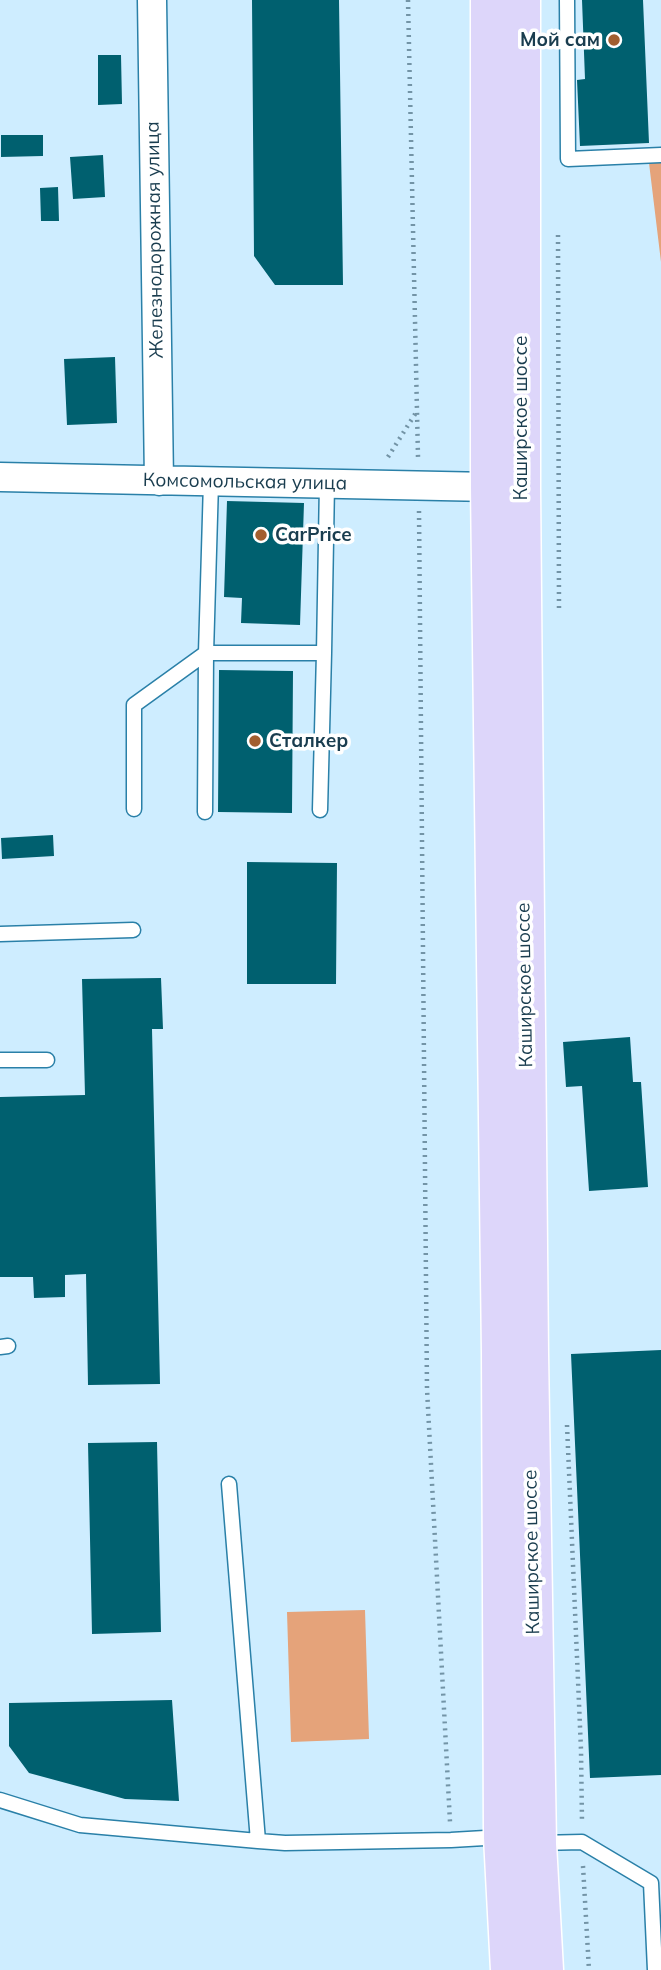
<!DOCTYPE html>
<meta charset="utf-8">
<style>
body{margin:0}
canvas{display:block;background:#ceedff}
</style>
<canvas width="661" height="1970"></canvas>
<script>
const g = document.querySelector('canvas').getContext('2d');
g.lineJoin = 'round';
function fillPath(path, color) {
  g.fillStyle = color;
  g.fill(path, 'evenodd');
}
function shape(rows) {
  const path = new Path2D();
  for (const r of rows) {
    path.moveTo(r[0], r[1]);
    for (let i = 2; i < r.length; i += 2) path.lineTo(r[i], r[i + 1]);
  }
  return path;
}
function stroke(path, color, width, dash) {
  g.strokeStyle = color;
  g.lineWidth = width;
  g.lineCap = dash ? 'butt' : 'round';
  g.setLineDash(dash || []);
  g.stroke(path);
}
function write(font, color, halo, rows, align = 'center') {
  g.font = font + ' Mulish,sans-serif';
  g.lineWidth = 7;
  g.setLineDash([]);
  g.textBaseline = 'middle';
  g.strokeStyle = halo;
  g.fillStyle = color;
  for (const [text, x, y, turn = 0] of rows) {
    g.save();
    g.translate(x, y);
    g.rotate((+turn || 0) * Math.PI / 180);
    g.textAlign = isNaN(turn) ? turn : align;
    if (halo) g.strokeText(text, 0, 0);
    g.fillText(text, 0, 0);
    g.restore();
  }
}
fillPath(shape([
 [661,161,661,262,649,163],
 [365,1610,369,1739,291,1742,287,1612]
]), '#e5a37a');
fillPath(shape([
 [252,0,339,0,343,285,275,285,254,256],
 [582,0,643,0,649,143,580,146,577,80,585,79],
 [98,55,121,55,122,104,98,105],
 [1,135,43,135,43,156,1,157],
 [103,155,105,197,73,199,70,157],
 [58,187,59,221,41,221,40,188],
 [115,357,117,423,67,425,64,359],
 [227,501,304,503,300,625,241,623,242,598,224,597],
 [219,670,293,671,292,813,218,812],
 [53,835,54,856,2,859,1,838],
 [247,862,337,863,336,984,247,984],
 [161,978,163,1029,152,1029,160,1384,88,1385,86,1274,65,1275,65,1297,34,1298,33,1277,0,1277,0,1097,85,1095,82,979],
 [630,1037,633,1082,641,1082,648,1187,589,1191,582,1086,566,1087,563,1042],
 [661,1350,661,1775,590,1778,571,1354],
 [157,1442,161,1632,92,1634,88,1443],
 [172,1700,179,1801,125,1799,29,1773,9,1746,9,1703]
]), '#00606f');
const service = shape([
 [567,0,568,159,661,155],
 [211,482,206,653,324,653,327,483],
 [134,809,134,705,206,653,205,812],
 [320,810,324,653],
 [0,934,133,930],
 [0,1060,47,1060],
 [0,1347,8,1346],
 [229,1484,258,1841],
 [0,1800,80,1825,258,1841,285,1843,451,1840,502,1837],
 [538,1843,582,1842,651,1883,655,1970]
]);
const minor = shape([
 [152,0,159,481],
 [0,477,490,487]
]);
const primary = shape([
 [490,0,490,487,501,1354,503,1837,510,1970],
 [521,0,521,487,529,1354,537,1844,544,1970]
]);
stroke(service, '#2a80a8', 17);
stroke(minor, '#2a80a8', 31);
stroke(primary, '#fff', 41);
stroke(shape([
 [408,0,418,457],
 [558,235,559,612],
 [388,457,417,411],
 [419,511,427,1389,450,1822],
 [567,1425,581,1750,582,1822],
 [583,1866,589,1970]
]), '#7394a6', 4.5, [2, 5]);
stroke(service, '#fff', 14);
stroke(minor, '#fff', 28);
stroke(primary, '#ddd6fa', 38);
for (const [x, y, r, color] of [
 [614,40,7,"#a25e2f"],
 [261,535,7,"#a25e2f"],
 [255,741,7,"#a25e2f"]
]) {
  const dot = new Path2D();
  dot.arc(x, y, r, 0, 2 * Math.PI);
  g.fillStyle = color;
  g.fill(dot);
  stroke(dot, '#fff', 2.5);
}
write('bold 19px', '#1a3d4f', '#fff', [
 ["Мой сам",600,40,"right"],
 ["CarPrice",275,535],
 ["Сталкер",269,741]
], 'left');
write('19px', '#1a3d4f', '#fff', [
 ["Железнодорожная улица",155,240,-91],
 ["Каширское шоссе",521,418,-90],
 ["Комсомольская улица",245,482,1],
 ["Каширское шоссе",525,985,-91],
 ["Каширское шоссе",532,1552,-91]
]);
</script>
